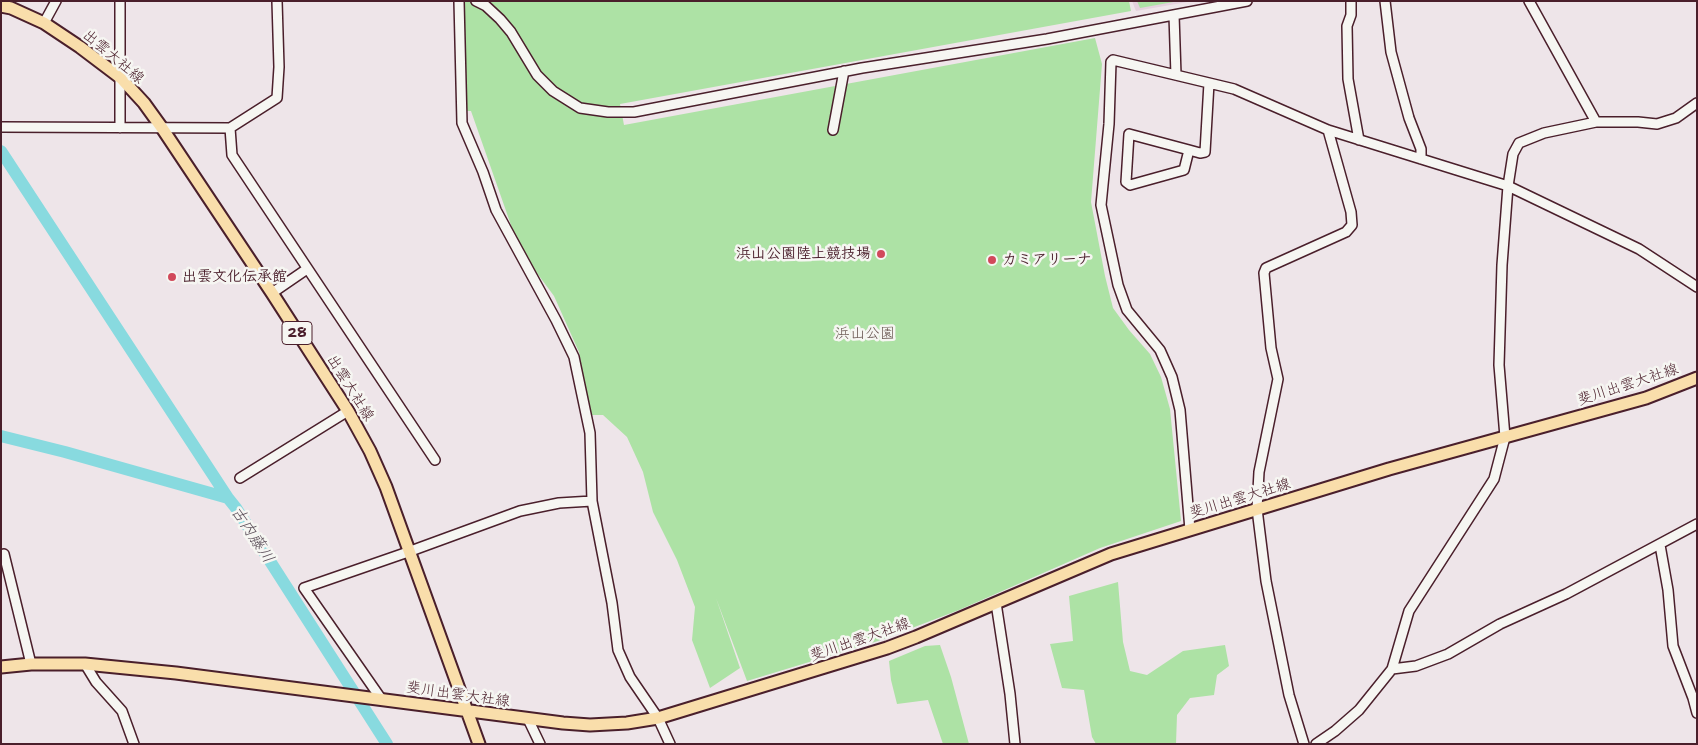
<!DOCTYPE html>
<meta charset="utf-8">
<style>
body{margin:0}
#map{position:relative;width:1698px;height:745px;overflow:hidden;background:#eee5e9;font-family:"Shantell Sans",sans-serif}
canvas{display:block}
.frame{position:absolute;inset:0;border:2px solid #4a1f2b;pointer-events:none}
</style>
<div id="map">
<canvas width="1698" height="745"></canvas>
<div class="frame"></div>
</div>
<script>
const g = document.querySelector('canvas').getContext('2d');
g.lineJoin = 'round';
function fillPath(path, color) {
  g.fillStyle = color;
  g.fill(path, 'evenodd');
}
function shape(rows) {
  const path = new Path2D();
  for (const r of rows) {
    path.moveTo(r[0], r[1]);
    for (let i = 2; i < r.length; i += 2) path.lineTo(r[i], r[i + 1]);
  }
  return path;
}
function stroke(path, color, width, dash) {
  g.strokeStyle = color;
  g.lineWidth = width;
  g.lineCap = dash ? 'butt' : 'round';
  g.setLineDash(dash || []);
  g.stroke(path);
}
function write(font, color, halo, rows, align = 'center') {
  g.font = font + ' "Shantell Sans","Klee One",sans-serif';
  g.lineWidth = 5;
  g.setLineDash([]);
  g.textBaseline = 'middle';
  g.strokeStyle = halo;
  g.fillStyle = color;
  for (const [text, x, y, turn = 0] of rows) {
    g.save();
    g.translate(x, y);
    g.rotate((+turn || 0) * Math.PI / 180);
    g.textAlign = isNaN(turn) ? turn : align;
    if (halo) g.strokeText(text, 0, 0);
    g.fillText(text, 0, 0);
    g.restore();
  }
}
fillPath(shape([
 [1132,1,1193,1,1136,11]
]), '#e5d1de');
fillPath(shape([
 [464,1,1129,1,1131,11,620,104,624,125,1095,38,1102,64,1091,202,1105,276,1113,308,1129,330,1150,354,1161,377,1170,409,1181,521,1100,548,959,610,878,641,747,681,716,598,740,668,710,688,692,640,695,607,677,560,653,512,643,472,627,437,603,415,590,415,579,352,554,296,528,261,529,258,518,245,471,111,466,111],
 [1137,1,1179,1,1140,8],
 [1118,582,1123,642,1130,671,1147,675,1183,651,1225,645,1229,666,1217,675,1214,695,1190,698,1177,715,1176,744,1096,744,1092,737,1084,690,1062,688,1050,644,1073,641,1069,596],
 [940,645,951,677,969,744,943,744,928,700,897,704,891,680,889,661,925,646]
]), '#ade2a5');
stroke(shape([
 [1,151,228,498,236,508,387,744],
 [1,436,65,452,228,498]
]), '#88dadf', 12);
const minor = shape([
 [277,1,279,67,277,98,230,128,232,155,435,460],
 [459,1,462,123,483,172,496,210,556,320,574,357,590,433,592,501,612,603,618,650,630,677,658,718,670,744],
 [476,1,486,6,500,19,511,32,537,75,553,91,580,108,608,112,634,112,862,68,1047,39,1247,1],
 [1351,1,1351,15,1347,26,1348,79,1359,140],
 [1385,1,1391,52,1409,118,1421,149,1421,159],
 [1529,1,1596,122],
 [1174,15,1176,75],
 [44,23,56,1],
 [1,127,230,128],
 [120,128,120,1],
 [833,130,844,71],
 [1189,150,1184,170,1130,185,1126,182,1129,134,1189,150,1200,153,1205,152,1209,83],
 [272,293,307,269],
 [240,478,348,411],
 [1190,530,1180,410,1172,377,1160,350,1127,310,1118,285,1101,205,1109,124,1111,62,1113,60,1234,89,1328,130,1508,186,1639,249,1697,287],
 [1660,545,1668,590,1673,646,1693,698,1697,713],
 [1,555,4,554,31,664],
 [996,603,1010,694,1015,744],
 [85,664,96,682,122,711,134,744],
 [1392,669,1409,611,1494,479,1505,437,1499,365,1502,265,1508,186,1513,154,1519,143,1544,133,1596,122,1638,122,1657,124,1676,118,1697,103],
 [382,700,304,588,408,552,520,511,559,503,592,501],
 [528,719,540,744],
 [1304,744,1289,695,1266,581,1257,509,1259,472,1278,379,1271,348,1264,273,1266,268,1346,232,1352,225,1351,212,1328,130],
 [1316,744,1335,731,1359,710,1392,669,1416,666,1448,654,1500,624,1566,594,1697,524]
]);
const major = shape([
 [1,6,11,8,44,23,80,47,121,78,144,103,162,128,272,293,348,411,370,451,386,487,479,744],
 [1,667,31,664,85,664,176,673,563,723,590,725,627,723,658,718,887,648,916,637,1111,554,1389,469,1646,398,1697,378]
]);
stroke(minor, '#4a1f2b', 12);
stroke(major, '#4a1f2b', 15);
stroke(minor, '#f6f6f2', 9);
stroke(major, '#f9deab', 11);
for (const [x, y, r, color] of [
 [881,254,5,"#d1495b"],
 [992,260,5,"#d1495b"],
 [172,277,5,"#d1495b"]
]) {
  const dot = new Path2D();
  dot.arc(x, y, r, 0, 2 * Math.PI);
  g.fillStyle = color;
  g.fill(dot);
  stroke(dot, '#f6f6f2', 2);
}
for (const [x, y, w] of [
 [297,333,30]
]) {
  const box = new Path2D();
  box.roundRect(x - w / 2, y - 11.5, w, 23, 4);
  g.fillStyle = '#f6f6f2';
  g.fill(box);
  stroke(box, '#4a1f2b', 1);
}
write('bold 14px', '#4a1f2b', null, [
 ["28",297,333]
]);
write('15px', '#4a1f2b', '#f6f6f2', [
 ["出雲大社線",113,57,40],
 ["斐川出雲大社線",1628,385,-18],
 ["出雲大社線",350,388,58],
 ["斐川出雲大社線",1240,499,-17],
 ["斐川出雲大社線",860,640,-19],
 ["斐川出雲大社線",458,695,8]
]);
write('bold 15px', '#4a1f2b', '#f6f6f2', [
 ["浜山公園陸上競技場",871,254,"right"],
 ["カミアリーナ",1002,260],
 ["出雲文化伝承館",182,277]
], 'left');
write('15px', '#63504a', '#f6f6f2', [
 ["浜山公園",865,334]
]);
write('italic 16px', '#5a4e58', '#f6f6f2', [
 ["古内藤川",252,535,57]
]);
</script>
